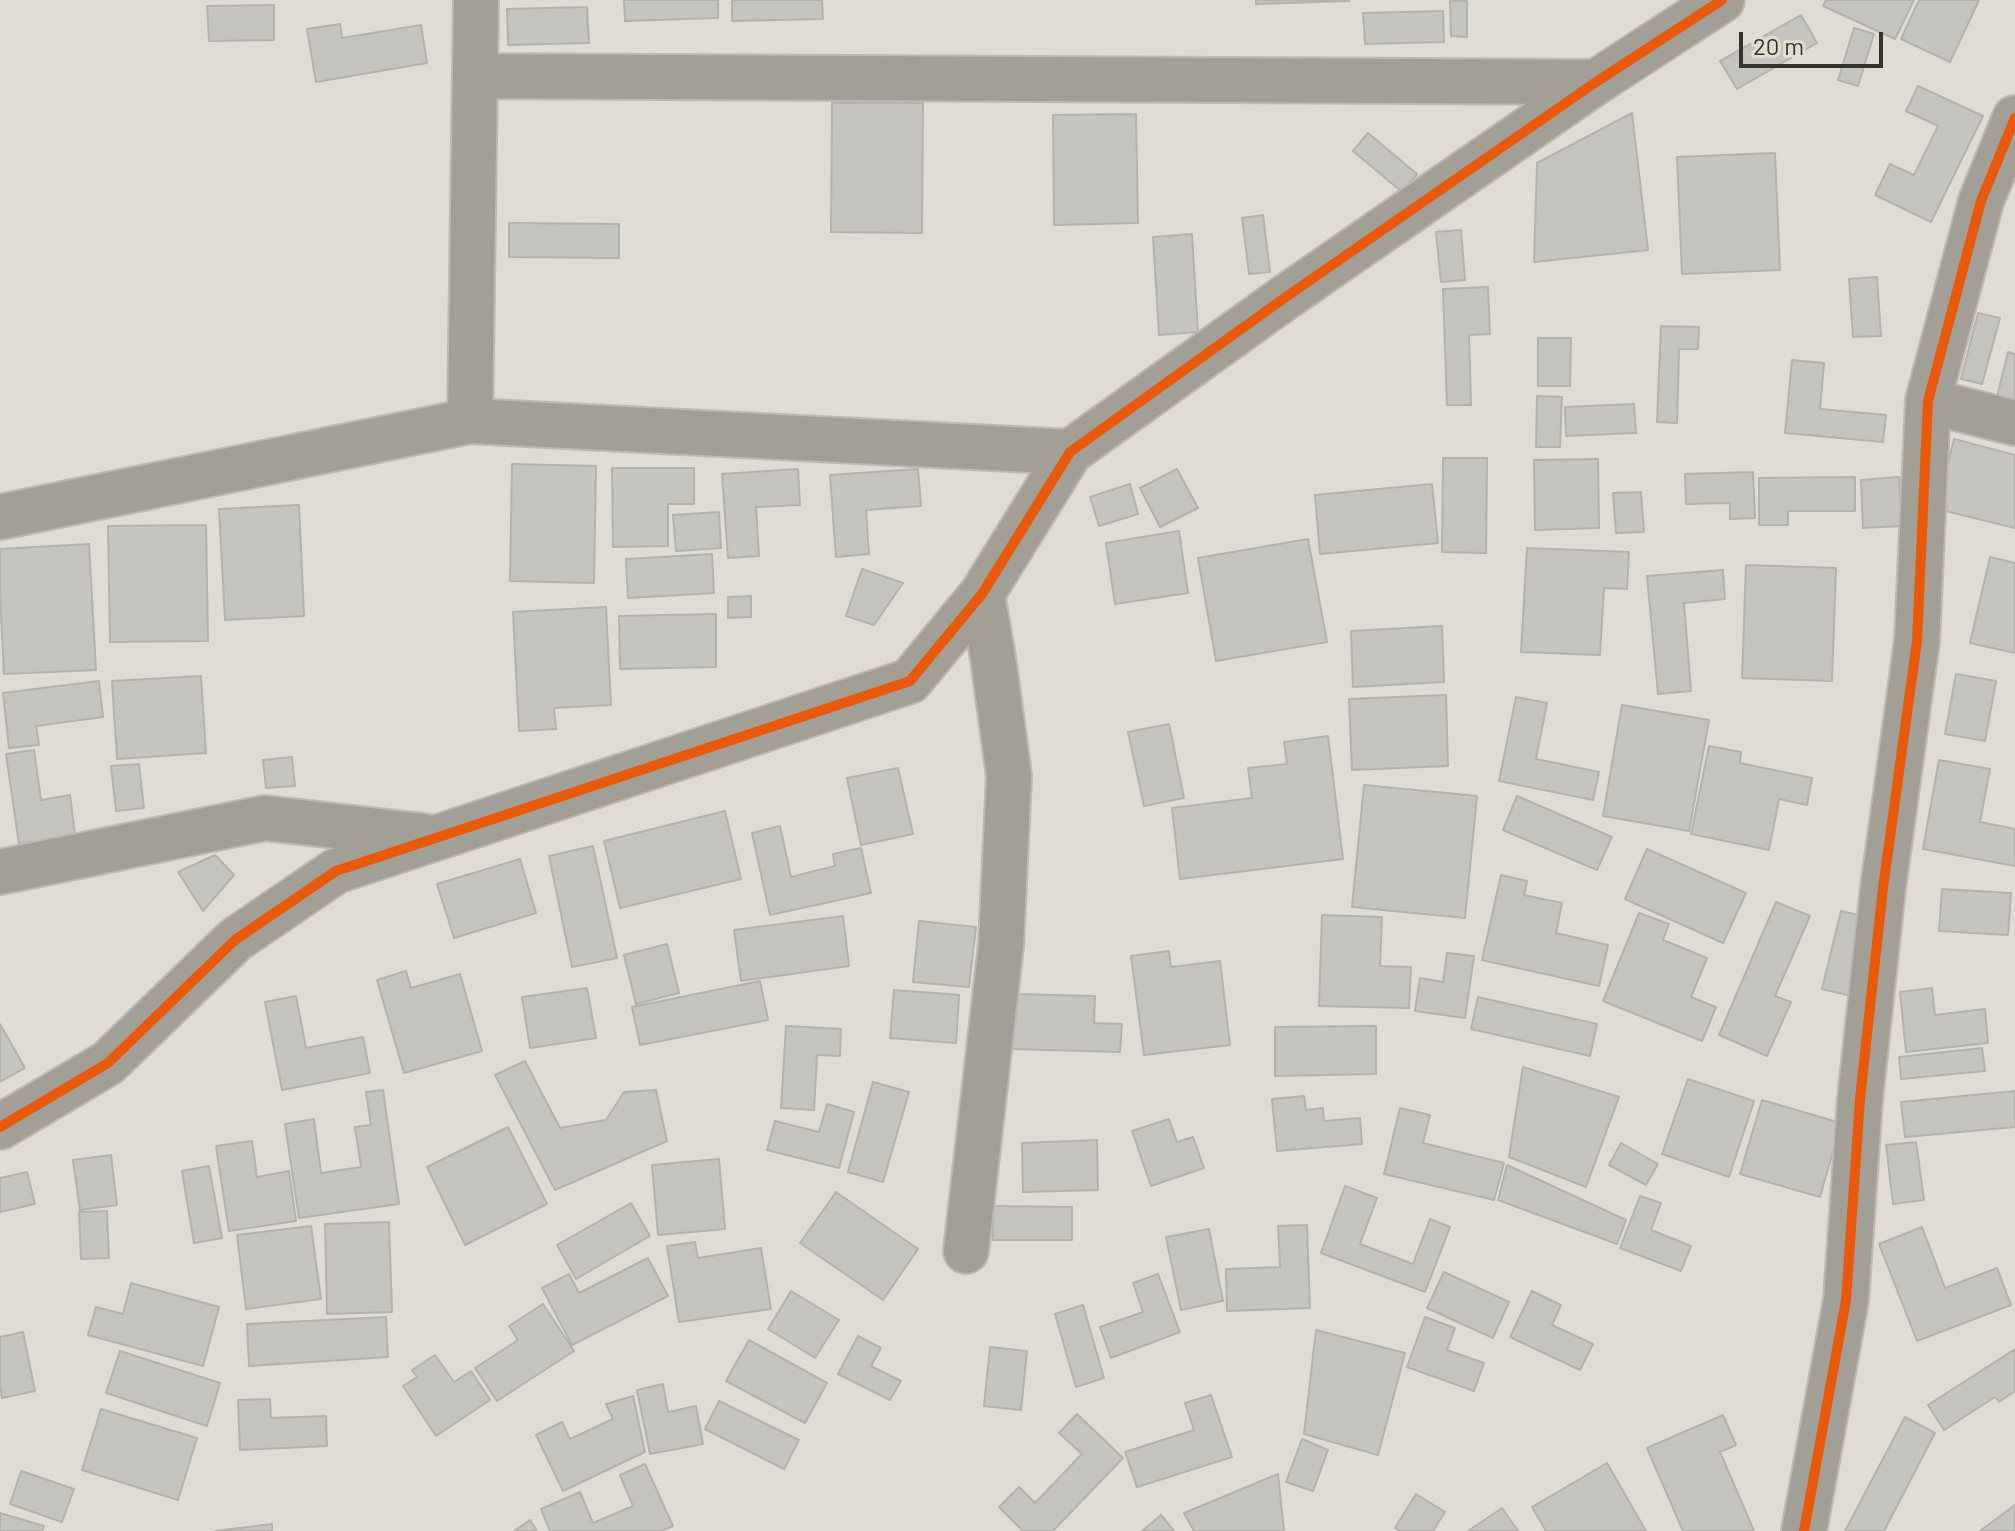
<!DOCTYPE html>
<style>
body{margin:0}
#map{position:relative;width:2015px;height:1531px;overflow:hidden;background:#dfdcd4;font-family:Barlow,sans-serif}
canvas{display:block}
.scale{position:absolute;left:1739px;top:32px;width:144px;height:36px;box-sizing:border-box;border:4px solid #35332e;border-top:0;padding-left:10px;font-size:24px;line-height:28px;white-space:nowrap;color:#35332e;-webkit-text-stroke:6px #e3ded0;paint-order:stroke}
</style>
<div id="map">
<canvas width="2015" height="1531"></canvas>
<div class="scale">20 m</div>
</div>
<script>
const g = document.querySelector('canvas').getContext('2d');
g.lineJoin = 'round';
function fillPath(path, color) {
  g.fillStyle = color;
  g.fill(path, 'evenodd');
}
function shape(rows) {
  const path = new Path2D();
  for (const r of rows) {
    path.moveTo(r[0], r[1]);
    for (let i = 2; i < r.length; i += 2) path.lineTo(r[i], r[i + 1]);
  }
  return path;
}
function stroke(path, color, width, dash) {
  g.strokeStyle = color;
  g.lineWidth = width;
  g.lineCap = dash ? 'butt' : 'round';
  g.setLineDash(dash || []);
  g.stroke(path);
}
const building = shape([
 [624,0,718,0,718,18,625,21,624,0],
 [732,0,822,0,823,19,732,21,732,0],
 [1256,0,1349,0,1349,1,1256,4,1256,0],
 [1826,0,1914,0,1895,39,1823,6,1826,0],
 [1919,0,1979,0,1950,62,1901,39,1919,0],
 [1450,1,1467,1,1467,37,1451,36,1450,1],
 [274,5,274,40,209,41,207,6,274,5],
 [587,7,589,43,508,45,507,9,587,7],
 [1443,11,1444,42,1365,44,1363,13,1443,11],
 [1801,15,1817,43,1737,89,1720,61,1801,15],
 [340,24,342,38,421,25,427,63,316,82,307,29,340,24],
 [1854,28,1874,34,1858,86,1838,80,1854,28],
 [1918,86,1983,116,1931,222,1875,195,1890,164,1914,175,1938,126,1906,111,1918,86],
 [832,103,923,103,922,233,831,232,832,103],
 [1632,113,1648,250,1534,262,1537,163,1632,113],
 [1136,114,1138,223,1054,225,1053,115,1136,114],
 [1368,133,1417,174,1402,192,1353,151,1368,133],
 [1775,153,1780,270,1682,274,1677,157,1775,153],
 [1263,215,1270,272,1249,274,1242,218,1263,215],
 [509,223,619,224,619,258,509,257,509,223],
 [1461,230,1465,280,1441,282,1436,232,1461,230],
 [1192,234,1198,332,1159,335,1153,237,1192,234],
 [1877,277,1881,336,1853,337,1849,279,1877,277],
 [1488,287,1490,334,1469,335,1471,405,1447,405,1443,289,1488,287],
 [1978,313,2000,318,1982,384,1961,379,1978,313],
 [1661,326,1699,327,1698,349,1679,349,1677,423,1657,422,1661,326],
 [1538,338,1571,338,1570,386,1538,386,1538,338],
 [2008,352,2015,354,2015,414,1994,409,2008,352],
 [1792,360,1824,363,1820,409,1886,415,1883,442,1785,433,1792,360],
 [1537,396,1562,397,1560,447,1536,447,1537,396],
 [1634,404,1636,433,1566,436,1565,407,1634,404],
 [1954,439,2015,455,2015,528,1937,509,1954,439],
 [1443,458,1487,458,1486,553,1442,552,1443,458],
 [1598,459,1599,528,1535,530,1534,460,1598,459],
 [512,464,596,466,594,583,510,581,512,464],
 [612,468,694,468,694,504,668,504,668,546,613,547,612,468],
 [798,469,800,505,756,507,759,556,728,558,722,474,798,469],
 [918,469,921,506,866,510,869,554,836,557,830,475,918,469],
 [1177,469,1198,508,1160,527,1140,488,1177,469],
 [1753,472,1755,518,1730,519,1730,503,1686,504,1685,474,1753,472],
 [1855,477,1855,511,1788,511,1788,525,1759,525,1759,478,1855,477],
 [1899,477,1901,526,1863,528,1861,480,1899,477],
 [1130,484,1138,514,1099,526,1090,497,1130,484],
 [1432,484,1438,543,1320,554,1315,495,1432,484],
 [1641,492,1644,532,1616,533,1613,493,1641,492],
 [299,505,304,616,225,620,219,509,299,505],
 [719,512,721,548,676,551,673,515,719,512],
 [206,525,208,641,110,642,108,526,206,525],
 [1179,531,1188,593,1115,604,1106,543,1179,531],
 [1308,539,1327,642,1216,661,1198,558,1308,539],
 [89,544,96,670,4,674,0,595,0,549,89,544],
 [1527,548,1629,552,1627,589,1604,588,1600,655,1521,652,1527,548],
 [712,554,714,593,628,598,626,559,712,554],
 [1990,557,2015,563,2015,653,1970,643,1990,557],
 [1746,565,1836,568,1832,681,1742,678,1746,565],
 [862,569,903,583,874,625,846,616,862,569],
 [1723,570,1725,599,1684,603,1691,691,1658,694,1647,576,1723,570],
 [751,596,751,617,728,618,728,597,751,596],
 [606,607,611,705,554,708,556,729,519,731,513,612,606,607],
 [716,614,716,667,620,669,619,616,716,614],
 [1442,626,1444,682,1353,687,1351,631,1442,626],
 [1956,674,1996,681,1985,741,1945,734,1956,674],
 [201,676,206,753,117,759,112,681,201,676],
 [99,681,103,717,36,726,39,745,9,748,3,693,99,681],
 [1446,695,1448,766,1352,770,1349,699,1446,695],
 [1516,697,1547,703,1536,759,1599,772,1593,800,1499,781,1516,697],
 [1622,705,1709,720,1689,831,1603,816,1622,705],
 [1169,724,1184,798,1144,806,1128,732,1169,724],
 [1328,736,1343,859,1180,879,1172,808,1252,798,1248,768,1287,764,1284,742,1328,736],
 [1709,746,1741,752,1740,763,1812,778,1807,805,1779,799,1769,850,1691,834,1709,746],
 [34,750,41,800,70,795,75,835,19,844,6,754,34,750],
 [292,757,295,786,266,788,263,760,292,757],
 [1939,760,1990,769,1980,822,2015,829,2015,866,1923,849,1939,760],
 [139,764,144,808,116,811,111,766,139,764],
 [898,768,913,834,861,845,847,778,898,768],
 [1364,785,1477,796,1465,918,1352,907,1364,785],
 [1517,796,1612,837,1597,870,1503,830,1517,796],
 [725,811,741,879,620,908,604,841,725,811],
 [780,826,791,877,835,866,833,854,861,848,871,893,770,915,752,833,780,826],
 [593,846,617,958,572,967,549,856,593,846],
 [1647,849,1746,893,1723,943,1625,899,1647,849],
 [215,855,234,875,203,911,178,872,215,855],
 [520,859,536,913,454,938,437,884,520,859],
 [1501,875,1527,881,1524,895,1562,903,1556,933,1608,945,1599,986,1482,960,1501,875],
 [1942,889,2011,893,2008,935,1939,931,1942,889],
 [1776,902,1810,916,1775,996,1791,1002,1767,1056,1719,1035,1776,902],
 [1841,911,1875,919,1856,997,1822,989,1841,911],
 [1639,913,1669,924,1663,940,1707,958,1691,997,1716,1007,1702,1041,1603,1001,1639,913],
 [1322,915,1382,917,1380,966,1411,967,1409,1008,1319,1006,1322,915],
 [843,916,849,966,741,981,734,930,843,916],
 [919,921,976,927,969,987,913,982,919,921],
 [667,944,679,993,636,1004,624,955,667,944],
 [1169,951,1171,967,1220,961,1230,1045,1144,1055,1131,956,1169,951],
 [1447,953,1474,956,1465,1018,1415,1011,1420,978,1443,982,1447,953],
 [406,971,411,988,460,974,482,1051,404,1073,377,980,406,971],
 [760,981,768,1020,640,1045,632,1007,760,981],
 [587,988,596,1038,530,1048,522,997,587,988],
 [1932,988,1935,1015,1985,1009,1988,1043,1906,1052,1900,992,1932,988],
 [894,990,959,995,956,1043,890,1038,894,990],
 [1015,994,1095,996,1094,1023,1122,1024,1120,1052,1013,1049,1015,994],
 [296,996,306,1048,363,1037,370,1073,282,1090,265,1002,296,996],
 [1478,997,1597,1024,1590,1056,1471,1029,1478,997],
 [0,1024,25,1068,0,1082,0,1024],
 [786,1026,841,1029,840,1056,817,1055,814,1110,781,1108,786,1026],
 [1376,1026,1376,1074,1275,1076,1275,1027,1376,1026],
 [1982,1048,1985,1071,1901,1079,1899,1057,1982,1048],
 [525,1061,560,1128,606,1120,624,1092,656,1090,667,1141,555,1190,495,1075,525,1061],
 [1523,1067,1619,1097,1586,1187,1509,1157,1523,1067],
 [1688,1079,1754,1101,1729,1177,1662,1154,1688,1079],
 [873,1082,909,1092,883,1182,848,1172,873,1082],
 [383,1090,399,1204,299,1218,285,1124,314,1119,321,1173,361,1167,355,1127,371,1125,366,1092,383,1090],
 [2015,1091,2015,1127,1905,1137,1901,1102,2015,1091],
 [1304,1096,1306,1110,1323,1108,1324,1121,1360,1118,1362,1144,1277,1151,1272,1099,1304,1096],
 [1762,1100,1841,1123,1820,1197,1740,1174,1762,1100],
 [827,1104,854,1112,839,1168,767,1150,775,1121,819,1132,827,1104],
 [1400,1108,1430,1115,1423,1143,1504,1163,1494,1200,1384,1174,1400,1108],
 [1169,1119,1177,1142,1193,1137,1204,1168,1151,1186,1132,1131,1169,1119],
 [508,1127,547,1204,465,1245,427,1167,508,1127],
 [1097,1140,1098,1190,1023,1192,1022,1143,1097,1140],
 [252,1141,257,1177,289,1171,296,1221,229,1231,216,1146,252,1141],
 [1916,1142,1924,1200,1893,1204,1886,1145,1916,1142],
 [1621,1143,1658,1164,1646,1185,1609,1165,1621,1143],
 [111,1155,117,1205,80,1210,73,1160,111,1155],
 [719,1159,725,1229,658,1235,652,1165,719,1159],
 [1507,1165,1626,1220,1617,1244,1498,1200,1507,1165],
 [209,1166,222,1238,194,1243,182,1171,209,1166],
 [27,1172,35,1204,0,1212,0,1178,27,1172],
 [1345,1186,1377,1198,1360,1244,1413,1264,1430,1219,1450,1227,1425,1292,1321,1253,1345,1186],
 [836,1192,918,1249,883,1300,800,1243,836,1192],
 [1640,1196,1661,1203,1651,1230,1691,1246,1681,1271,1620,1248,1640,1196],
 [631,1203,650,1236,576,1279,557,1245,631,1203],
 [993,1206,1072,1207,1072,1240,993,1240,993,1206],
 [107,1211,109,1258,81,1259,79,1212,107,1211],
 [389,1222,392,1312,327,1314,325,1224,389,1222],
 [1307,1225,1310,1308,1227,1311,1226,1269,1280,1267,1278,1226,1307,1225],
 [311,1226,321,1299,246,1309,237,1235,311,1226],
 [1922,1227,1945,1288,1997,1268,2011,1305,1917,1341,1879,1244,1922,1227],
 [1209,1229,1223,1301,1181,1310,1166,1237,1209,1229],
 [695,1242,698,1258,761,1248,771,1309,679,1322,667,1246,695,1242],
 [648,1258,668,1296,572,1345,542,1288,569,1274,579,1293,648,1258],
 [1444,1272,1509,1302,1493,1338,1427,1308,1444,1272],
 [1158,1274,1180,1332,1111,1358,1100,1327,1143,1312,1133,1283,1158,1274],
 [131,1283,219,1307,203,1366,88,1335,96,1307,123,1314,131,1283],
 [791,1291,839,1320,815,1358,768,1329,791,1291],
 [1532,1291,1561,1305,1552,1325,1593,1344,1580,1370,1510,1337,1532,1291],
 [543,1304,574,1351,497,1401,475,1368,518,1340,509,1326,543,1304],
 [1083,1305,1104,1378,1076,1387,1055,1314,1083,1305],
 [386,1317,388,1357,249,1366,247,1324,386,1317],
 [1425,1317,1455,1328,1447,1350,1484,1363,1474,1391,1407,1367,1425,1317],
 [1316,1330,1405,1353,1378,1455,1304,1434,1316,1330],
 [23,1332,35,1391,2,1398,0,1385,0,1337,23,1332],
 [858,1336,881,1348,871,1366,901,1381,890,1400,838,1374,858,1336],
 [749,1340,827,1383,805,1423,726,1381,749,1340],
 [990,1347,1027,1351,1021,1410,984,1406,990,1347],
 [2015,1349,2015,1391,1999,1402,1995,1397,1944,1430,1928,1405,2015,1349],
 [120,1351,220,1383,207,1426,106,1393,120,1351],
 [435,1355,454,1382,471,1371,490,1400,436,1436,403,1386,417,1377,412,1370,435,1355],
 [663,1384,668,1412,696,1406,703,1444,650,1454,637,1390,663,1384],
 [1211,1395,1232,1457,1137,1487,1125,1452,1194,1430,1185,1403,1211,1395],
 [633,1396,645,1452,563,1491,536,1435,562,1422,570,1439,613,1419,606,1404,633,1396],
 [270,1399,271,1418,326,1416,327,1446,240,1450,238,1400,270,1399],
 [719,1401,799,1440,784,1469,705,1429,719,1401],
 [101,1409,197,1438,178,1500,82,1470,101,1409],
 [1077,1414,1123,1458,1053,1531,1023,1531,999,1507,1019,1487,1035,1503,1082,1454,1059,1433,1077,1414],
 [1723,1415,1736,1445,1720,1452,1754,1531,1683,1531,1647,1448,1723,1415],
 [1905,1417,1935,1433,1884,1531,1845,1531,1905,1417],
 [1302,1439,1328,1450,1313,1491,1286,1482,1302,1439],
 [1607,1463,1646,1531,1546,1531,1532,1507,1607,1463],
 [645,1464,673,1526,662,1531,550,1531,541,1509,580,1492,593,1523,633,1506,620,1475,645,1464],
 [21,1471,74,1489,62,1522,10,1504,21,1471],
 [1278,1474,1284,1531,1194,1531,1184,1513,1278,1474],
 [1416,1494,1445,1512,1433,1531,1400,1531,1395,1528,1416,1494],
 [2015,1505,2015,1531,1980,1531,2015,1505],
 [1502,1508,1518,1531,1468,1531,1502,1508],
 [0,1513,44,1526,42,1531,0,1531,0,1513],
 [1161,1515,1174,1531,1142,1531,1161,1515],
 [530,1520,537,1531,514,1531,530,1520],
 [272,1524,272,1531,215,1531,272,1524]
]);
fillPath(building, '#c6c4be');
stroke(building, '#b4b2ac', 2);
const street = shape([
 [476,76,1596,82],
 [1928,401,2015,423],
 [470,421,476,0],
 [0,517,470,421,1070,452],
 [0,872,265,818,423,836],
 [0,1127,108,1063,235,940,336,871,910,681,982,594,1070,452,1283,299,1596,82,1722,0],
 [966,1251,1001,945,1009,776,993,658,982,594],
 [1804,1531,1846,1300,1860,1099,1883,888,1917,641,1928,401,1981,201,2015,118]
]);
stroke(street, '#bcb9b4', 48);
stroke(street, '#a29f97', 44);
stroke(shape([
 [0,1127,108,1063,235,940,336,871,910,681,982,594,1070,452,1283,299,1596,82,1722,0],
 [1804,1531,1846,1300,1860,1099,1883,888,1917,641,1928,401,1981,201,2015,118]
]), '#e8590c', 10);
</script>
